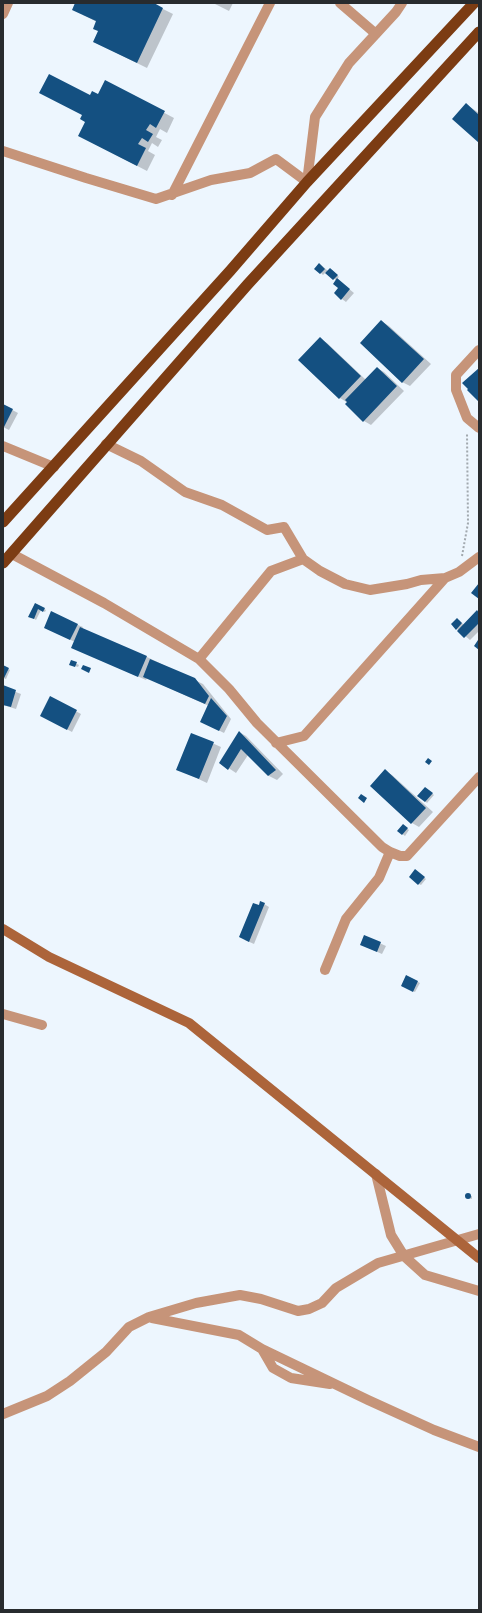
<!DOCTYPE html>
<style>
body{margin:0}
#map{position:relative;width:482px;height:1613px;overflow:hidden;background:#edf6fe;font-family:Raleway,sans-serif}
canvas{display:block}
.frame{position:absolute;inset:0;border:4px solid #282b2e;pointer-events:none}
</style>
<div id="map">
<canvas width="482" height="1613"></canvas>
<div class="frame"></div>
</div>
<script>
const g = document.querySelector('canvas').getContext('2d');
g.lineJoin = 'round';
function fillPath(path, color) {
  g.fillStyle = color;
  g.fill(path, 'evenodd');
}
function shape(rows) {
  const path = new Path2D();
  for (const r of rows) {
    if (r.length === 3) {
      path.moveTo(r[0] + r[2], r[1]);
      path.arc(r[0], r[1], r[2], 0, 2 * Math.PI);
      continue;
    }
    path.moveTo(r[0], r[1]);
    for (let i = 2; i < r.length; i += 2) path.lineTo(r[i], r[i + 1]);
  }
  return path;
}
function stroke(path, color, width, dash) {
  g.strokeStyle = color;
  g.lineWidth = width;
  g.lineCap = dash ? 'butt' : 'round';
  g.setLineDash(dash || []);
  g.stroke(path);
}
fillPath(shape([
 [76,3,151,3,173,14,147,68,94,42,99,31,97,22,83,15],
 [213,3,233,3,229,11],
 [106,82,174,118,167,133,160,129,156,137,162,140,158,147,152,143,148,151,155,155,147,171,89,141,86,122,90,96,99,95],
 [467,105,479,113,479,142],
 [320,264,328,271,332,270,339,277,337,279,354,293,346,302,342,299,337,281,326,272,323,275,316,268],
 [381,321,389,326,431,364,410,386,402,382],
 [320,339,327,343,366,380,377,368,384,372,404,391,371,425,364,421,348,403,340,398],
 [3,405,18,413,9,430,3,427],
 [35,604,46,610,45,612,41,610,36,620,30,616],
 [52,612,78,625,83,627,82,629,147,657,203,684,231,719,224,733,206,724,209,706,147,678,146,680,80,651,75,642,50,630],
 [479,613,479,631,470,640,457,629,459,620,464,625],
 [71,661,79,665,78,667,72,665],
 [3,666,10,670,6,679,3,678],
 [3,687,21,694,16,709,3,705],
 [50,697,81,714,72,732,46,718],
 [239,732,246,736,283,774,277,780,269,776,248,755,236,773,221,763],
 [192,734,221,747,207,783,177,769],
 [385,771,392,775,433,812,419,827,412,823],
 [428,790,434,795,427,803,425,801],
 [405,827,409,830,405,836,399,831],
 [417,872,426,879,421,885,419,884],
 [264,904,269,907,254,944,245,940],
 [364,936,386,946,382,954,366,947],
 [406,976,420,983,415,992,402,986],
 [467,1195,472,1196,472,1199,468,1198]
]), '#0003');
fillPath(shape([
 [75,3,154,3,163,8,137,63,93,42,98,31,93,29,96,21,72,10],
 [49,74,90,95,92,91,98,94,105,80,165,111,156,128,150,124,146,130,153,134,148,142,142,138,138,144,146,148,137,166,78,136,85,122,80,119,82,115,39,93],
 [466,103,479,115,479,143,452,119],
 [319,263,325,269,320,274,314,269],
 [330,268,338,275,333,280,325,273],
 [337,278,350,289,341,300,334,293,338,288,333,284],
 [381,320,424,359,402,383,360,343],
 [320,337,361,376,339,399,298,360],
 [377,367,397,386,363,422,345,404,347,402,345,400],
 [479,368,479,402,467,390,468,389,462,383],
 [3,404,13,409,3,429],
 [479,583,479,599,471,593],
 [35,603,45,608,43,612,38,609,34,619,28,617],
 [477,610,479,613,479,623,464,638,457,631],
 [51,611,78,624,70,640,44,628],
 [457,618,462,623,456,630,451,624],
 [80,627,147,656,138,677,71,648],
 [478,640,479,641,479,650,474,646],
 [150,659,195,678,209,696,205,704,143,677],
 [71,660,77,662,75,667,69,665],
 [3,665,9,668,3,680],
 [83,665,91,668,89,673,81,669],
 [3,685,16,690,11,707,3,705],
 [50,696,77,710,67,730,40,716],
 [211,698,227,716,219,731,200,722],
 [239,731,276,770,268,776,241,749,228,770,219,763],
 [191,733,214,742,199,779,176,770],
 [428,758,432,761,429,765,425,762],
 [385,769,426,808,411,824,370,786],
 [425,787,433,793,425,802,417,796],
 [361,794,367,798,364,803,358,798],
 [403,824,408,828,402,835,397,831],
 [415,869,425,877,418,885,409,877],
 [260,901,265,903,249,942,239,937,253,903,259,905],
 [364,935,381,942,377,952,360,945],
 [406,975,418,981,413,992,401,986],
 [468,1196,3]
]), '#145081');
stroke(shape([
 [462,556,468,523,467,433]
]), '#a1a8ae', 2, [2, 2]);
stroke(shape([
 [340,3,376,34],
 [3,14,8,3],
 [3,151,86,178,156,199,211,180,250,173,276,159,307,182],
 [307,182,315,117,349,63,396,12,402,3],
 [172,195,270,3],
 [479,350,456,375,456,390,467,418,479,428],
 [106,444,141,461,185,492,222,505,267,530,284,527,303,559,320,571,345,584,370,590,407,584,421,580,445,578,459,572,479,557],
 [3,446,54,467],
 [12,554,104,603,199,659,229,689,257,723,382,847,390,852,400,856,407,856,479,777],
 [199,659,271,571,303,559],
 [276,743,304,736,445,578],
 [325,970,346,919,379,878,390,852],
 [3,1014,42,1025],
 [376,1174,391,1235,404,1256,425,1275,479,1291],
 [152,1318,239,1335,262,1349,368,1400,434,1430,479,1447],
 [262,1349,273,1368,291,1378,330,1384],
 [3,1414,47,1396,70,1381,106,1352,129,1327,149,1317,196,1303,240,1295,261,1299,298,1311,309,1309,322,1303,336,1288,378,1263,479,1234]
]), '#c69479', 10);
stroke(shape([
 [3,929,49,957,189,1023,479,1258]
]), '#ac643a', 10);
stroke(shape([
 [3,522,230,271,307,182,474,3],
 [3,563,248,284,479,32]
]), '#7c3c13', 11);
</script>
